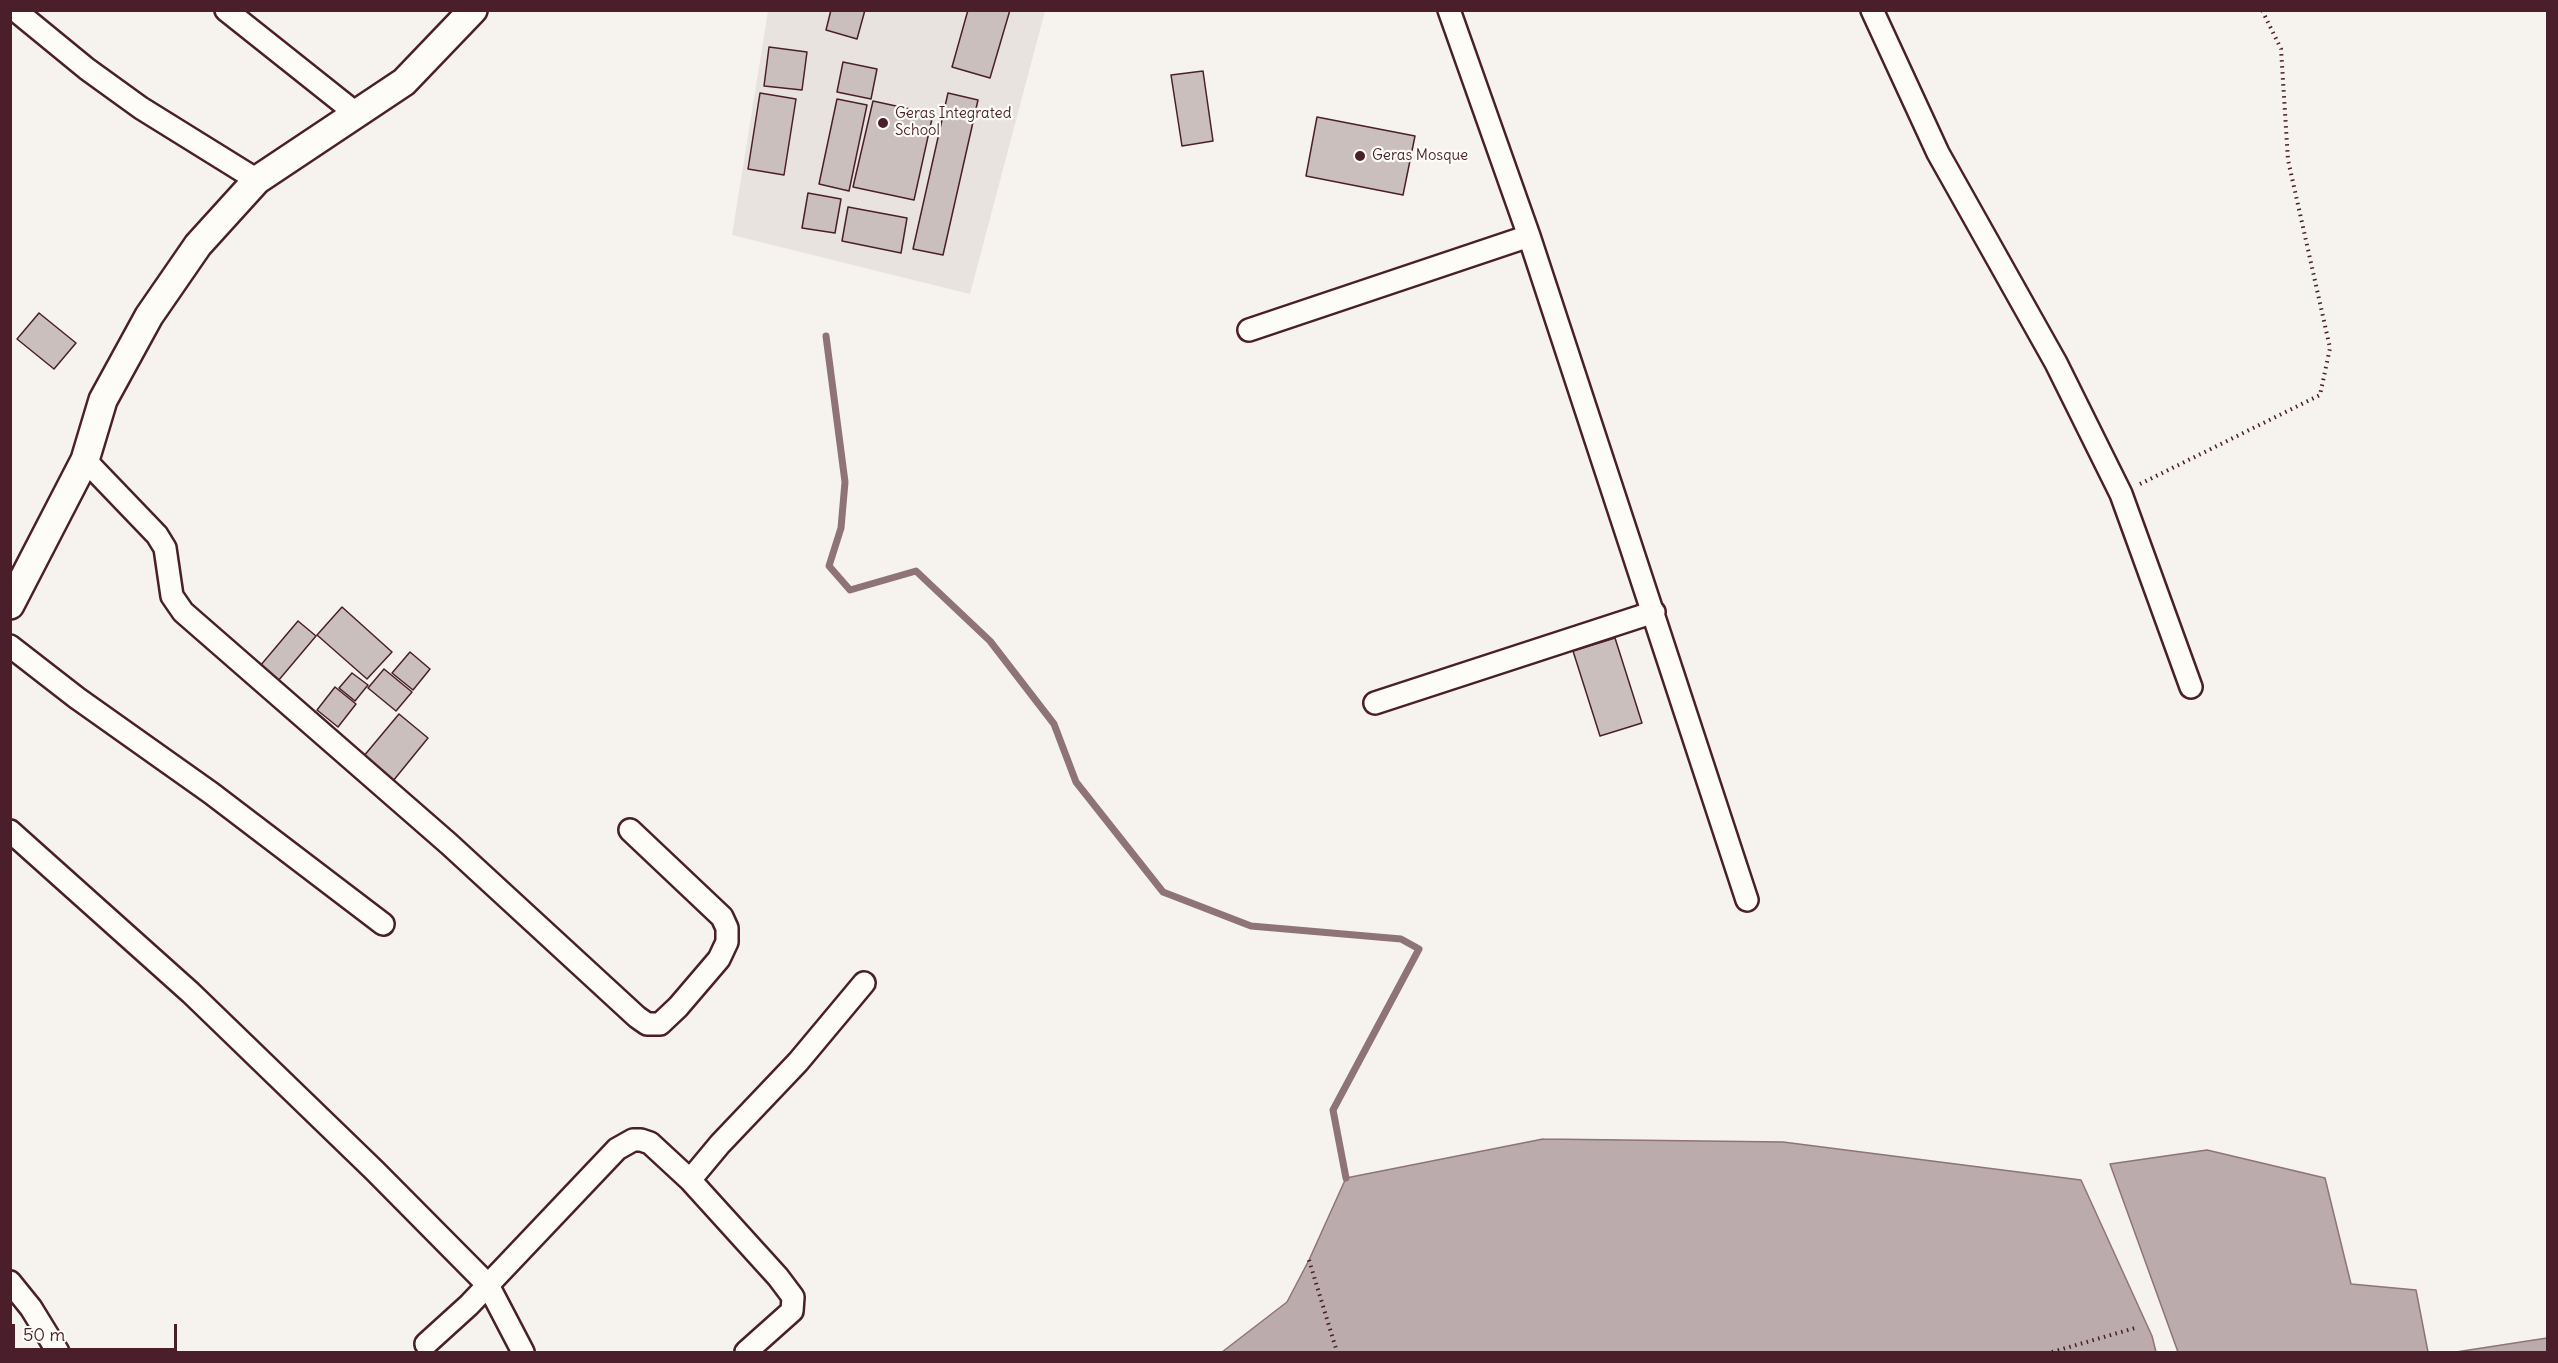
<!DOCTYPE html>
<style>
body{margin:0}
#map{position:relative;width:2558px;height:1363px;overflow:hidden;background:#f6f3ef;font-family:Delius,sans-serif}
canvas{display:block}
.frame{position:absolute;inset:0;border:12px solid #4a1f2b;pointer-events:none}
.scale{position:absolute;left:12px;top:1324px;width:165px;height:27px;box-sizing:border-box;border:3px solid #4a1f2b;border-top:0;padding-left:8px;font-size:18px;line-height:21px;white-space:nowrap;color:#4a1f2b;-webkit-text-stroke:4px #fdfcf7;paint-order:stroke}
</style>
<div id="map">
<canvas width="2558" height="1363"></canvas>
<div class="frame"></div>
<div class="scale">50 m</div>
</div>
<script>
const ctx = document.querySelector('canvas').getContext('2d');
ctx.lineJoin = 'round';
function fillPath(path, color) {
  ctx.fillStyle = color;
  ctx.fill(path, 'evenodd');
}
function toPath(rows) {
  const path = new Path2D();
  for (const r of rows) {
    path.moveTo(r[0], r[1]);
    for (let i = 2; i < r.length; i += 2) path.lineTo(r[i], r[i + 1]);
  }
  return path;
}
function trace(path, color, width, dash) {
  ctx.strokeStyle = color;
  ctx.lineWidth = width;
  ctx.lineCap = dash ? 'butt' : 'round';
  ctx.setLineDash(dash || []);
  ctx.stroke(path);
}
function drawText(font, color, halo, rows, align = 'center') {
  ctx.font = font + ' Delius,sans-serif';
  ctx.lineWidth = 4.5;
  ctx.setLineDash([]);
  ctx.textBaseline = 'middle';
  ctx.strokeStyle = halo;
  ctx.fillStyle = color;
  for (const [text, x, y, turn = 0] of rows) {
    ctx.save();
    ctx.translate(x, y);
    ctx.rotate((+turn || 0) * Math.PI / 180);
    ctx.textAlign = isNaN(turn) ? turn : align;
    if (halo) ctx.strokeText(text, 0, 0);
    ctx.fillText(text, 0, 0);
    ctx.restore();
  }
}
const built = toPath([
 [768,11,1045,11,970,294,732,235]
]);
const water = toPath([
 [1543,1139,1783,1142,2081,1180,2152,1336,2156,1352,1222,1352,1287,1302,1309,1260,1346,1178,1543,1139],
 [2207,1150,2325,1178,2351,1284,2416,1290,2428,1352,2178,1352,2110,1164,2207,1150],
 [2547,1338,2547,1352,2456,1352,2547,1338]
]);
const stream = toPath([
 [826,336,845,482,841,528,829,566,850,590,916,571,990,641,1054,724,1076,782,1163,892,1251,926,1401,939,1419,949,1333,1110,1346,1178]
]);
const building = toPath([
 [831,10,865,10,857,39,826,30,831,10],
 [968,10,1010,10,990,78,952,67,968,10],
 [769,47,807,52,802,90,764,86,769,47],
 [843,62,877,69,871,99,837,92,843,62],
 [1203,71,1213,141,1182,146,1171,75,1203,71],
 [760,93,796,99,784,175,748,169,760,93],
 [948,93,978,100,943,255,913,249,948,93],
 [837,99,867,105,849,191,819,184,837,99],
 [873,101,933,114,914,200,853,187,873,101],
 [1317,117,1415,136,1403,195,1306,176,1317,117],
 [808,193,841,199,835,233,802,228,808,193],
 [848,207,907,218,901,253,842,241,848,207],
 [39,313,76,343,54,369,17,339,39,313],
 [342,607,392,652,367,679,317,635,342,607],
 [298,621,316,636,278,681,260,666,298,621],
 [1615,638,1642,723,1600,736,1573,651,1615,638],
 [410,652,430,669,413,690,392,673,410,652],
 [384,669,412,692,396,711,368,688,384,669],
 [352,673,368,685,355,701,339,688,352,673],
 [335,687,356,704,338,727,317,710,335,687],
 [399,714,428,738,393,781,363,757,399,714]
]);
const path = toPath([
 [2140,484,2320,395,2330,348,2288,160,2281,49,2262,10],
 [1309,1260,1337,1352],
 [2052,1352,2135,1328]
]);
const minor = toPath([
 [15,10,87,69,141,108,257,180],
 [226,10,358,115],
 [1449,10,1529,236,1747,900],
 [1872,10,1938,153,2056,363,2121,494,2191,687],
 [1249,330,1529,236],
 [85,460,157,535,165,548,172,596,183,612,449,844,637,1017,647,1024,660,1024,678,1007,719,959,727,942,727,928,722,917,630,830],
 [10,646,77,698,211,793,383,924],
 [1375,703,1654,612],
 [10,831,191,993,375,1171,488,1285,523,1352],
 [690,1180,720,1144,798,1062,864,983],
 [10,1282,31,1308,58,1352],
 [426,1344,469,1305,617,1149,633,1140,641,1140,650,1143,690,1180,778,1277,793,1297,792,1311,746,1352]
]);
const tertiary = toPath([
 [10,605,85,460,103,400,149,316,198,245,257,180,404,82,473,10]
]);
const markers = [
 [883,123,6,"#4a1f2b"],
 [1360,156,6,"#4a1f2b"]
];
const poiNames = [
 ["Geras Integrated",895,114],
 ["School",895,131],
 ["Geras Mosque",1372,156]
];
fillPath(built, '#e9e3e0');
fillPath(water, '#bbabac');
trace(water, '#8e7378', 1.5);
trace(stream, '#8e7378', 7);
fillPath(building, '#cbbfbe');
trace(building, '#4a1f2b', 1.5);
trace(minor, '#4a1f2b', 26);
trace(tertiary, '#4a1f2b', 32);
trace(path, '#4a1f2b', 4, [1.5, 4.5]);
trace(minor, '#fdfcf7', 21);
trace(tertiary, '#fdfcf7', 27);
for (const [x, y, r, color] of markers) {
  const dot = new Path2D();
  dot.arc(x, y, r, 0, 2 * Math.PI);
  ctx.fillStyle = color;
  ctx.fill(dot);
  trace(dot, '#fdfcf7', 2);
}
drawText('15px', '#4a1f2b', '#fdfcf7', poiNames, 'left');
</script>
